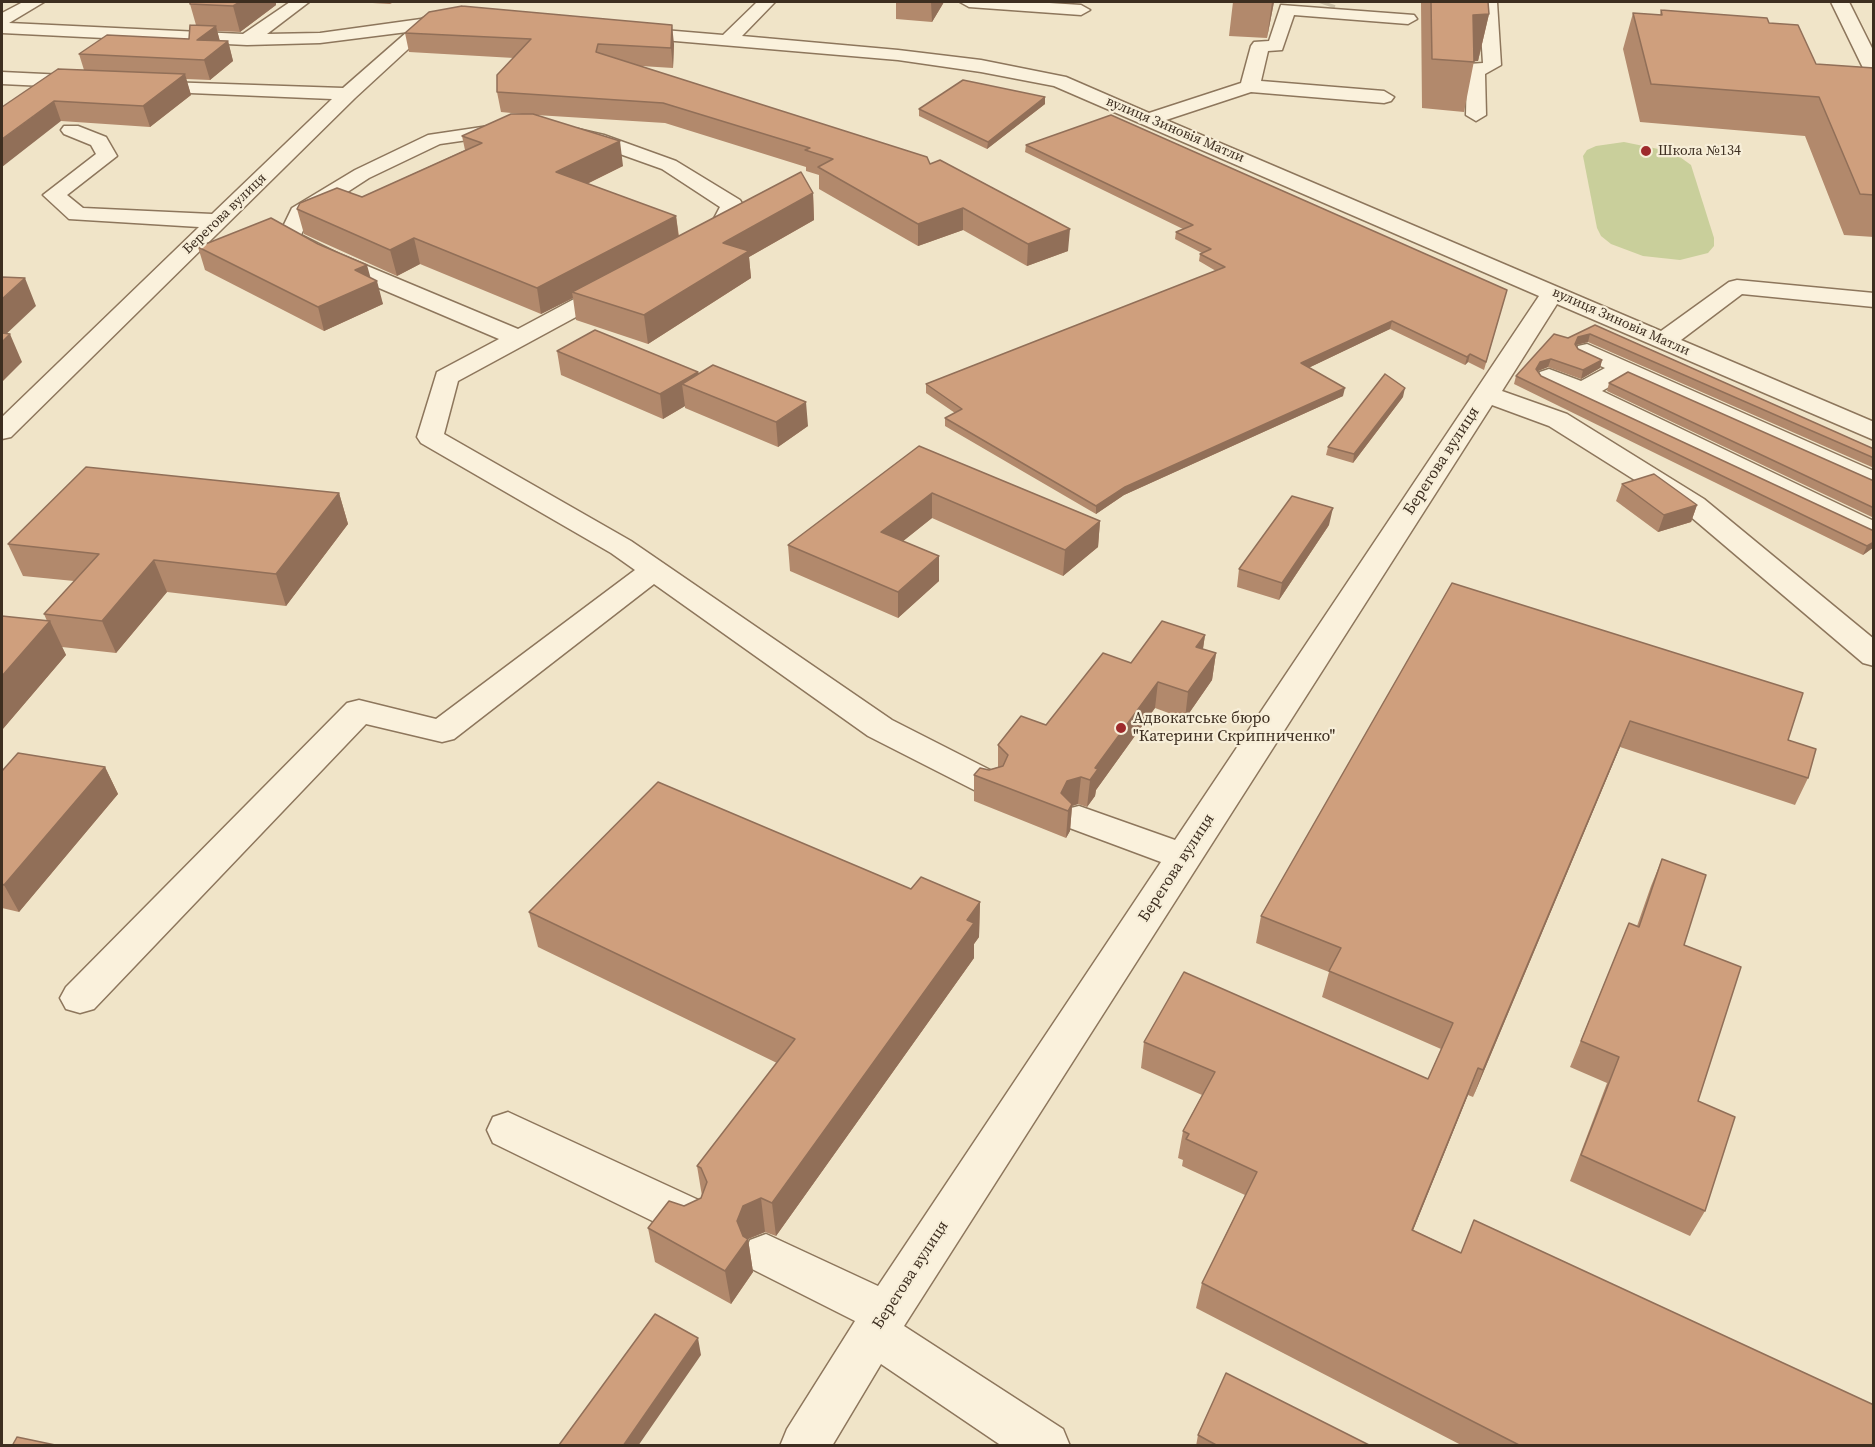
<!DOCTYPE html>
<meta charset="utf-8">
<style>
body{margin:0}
#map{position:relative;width:1875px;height:1447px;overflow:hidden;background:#f0e4c8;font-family:"Source Serif 4",serif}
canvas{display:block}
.frame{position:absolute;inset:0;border:3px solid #3d2e20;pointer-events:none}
</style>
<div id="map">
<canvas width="1875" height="1447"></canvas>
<div class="frame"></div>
</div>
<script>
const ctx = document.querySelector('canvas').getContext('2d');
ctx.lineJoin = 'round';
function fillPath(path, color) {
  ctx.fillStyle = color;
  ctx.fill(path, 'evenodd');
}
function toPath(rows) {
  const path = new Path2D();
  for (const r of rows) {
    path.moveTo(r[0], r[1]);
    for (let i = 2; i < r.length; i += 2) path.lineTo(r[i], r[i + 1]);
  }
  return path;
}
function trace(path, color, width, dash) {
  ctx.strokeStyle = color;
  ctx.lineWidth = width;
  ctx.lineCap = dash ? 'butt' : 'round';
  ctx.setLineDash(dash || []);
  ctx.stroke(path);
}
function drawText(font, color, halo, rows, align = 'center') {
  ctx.font = font + ' "Source Serif 4",serif';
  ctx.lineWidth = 4.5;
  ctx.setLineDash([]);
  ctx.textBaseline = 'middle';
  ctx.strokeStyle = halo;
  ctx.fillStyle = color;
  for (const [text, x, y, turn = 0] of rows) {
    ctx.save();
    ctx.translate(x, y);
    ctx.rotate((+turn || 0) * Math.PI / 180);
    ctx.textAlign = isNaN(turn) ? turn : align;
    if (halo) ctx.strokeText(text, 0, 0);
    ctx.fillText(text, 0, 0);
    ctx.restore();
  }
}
const green = toPath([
 [1624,142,1673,152,1691,165,1714,238,1714,246,1708,253,1680,260,1643,256,1611,244,1601,236,1597,228,1583,156,1587,150,1596,146]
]);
const minorTunnel = toPath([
 [1325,5,1326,2]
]);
const minor = toPath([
 [23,2,44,2,9,23,243,34,290,2,309,2,267,34,320,33,421,19,431,14,438,17,460,14,469,19,460,24,431,28,355,98,11,437,2,439,2,417,199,227,69,219,43,195,96,154,91,145,64,134,61,130,64,126,78,126,106,137,117,156,67,195,83,208,212,214,332,99,143,91,136,89,134,85,136,81,343,88,407,32,320,43,247,45,2,33,2,13,23,2],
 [757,2,775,2,742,36,898,50,981,60,1066,77,1149,113,1241,83,1251,46,1254,42,1269,41,1281,5,1414,15,1417,19,1408,24,1294,15,1282,50,1268,51,1261,81,1384,91,1394,97,1391,101,1384,103,1251,92,1166,120,1661,331,1729,282,1737,280,1874,293,1874,307,1742,294,1681,340,1874,422,1874,440,1557,304,1502,391,1567,414,1704,499,1874,639,1874,666,1863,663,1684,511,1549,426,1492,405,904,1326,1063,1429,1070,1446,1002,1446,881,1364,832,1446,780,1446,787,1429,855,1321,750,1268,744,1254,750,1240,766,1234,878,1286,1161,862,1067,827,1061,818,1067,809,1079,806,1175,840,1539,296,1054,86,981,72,898,60,628,37,619,32,628,27,723,35,757,2],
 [960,2,1034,2,1081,5,1090,10,1081,15,969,7,960,2],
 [1479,2,1497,2,1501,65,1485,74,1486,115,1476,121,1466,115,1467,68,1469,64,1483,63,1479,2],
 [1831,2,1849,2,1874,52,1874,77,1865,72,1831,2],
 [2,72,86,76,95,82,86,88,2,84,2,72],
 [509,123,516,125,519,129,516,133,440,144,369,178,309,217,301,235,341,255,518,329,606,282,622,282,626,287,622,292,458,381,444,434,631,541,892,720,1000,775,1005,783,1000,791,988,795,976,791,868,736,654,584,454,739,442,742,366,724,94,1009,80,1013,66,1009,60,998,66,987,347,703,359,700,436,719,635,570,611,553,421,443,417,437,437,372,499,339,325,265,281,242,278,237,292,208,355,170,428,135,509,123],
 [578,129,604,135,676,161,740,200,743,205,726,237,710,245,694,245,691,240,694,235,709,228,720,207,662,169,592,144,571,139,568,135,571,131,578,129],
 [1587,344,1874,471,1874,490,1625,378,1602,391,1874,521,1874,541,1540,382,1536,377,1540,372,1549,369,1581,381,1605,368,1578,356,1575,351,1578,346,1587,344],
 [508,1112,705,1203,711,1217,705,1231,689,1237,673,1231,493,1143,487,1130,493,1117,508,1112]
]);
const wall = toPath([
 [190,2,276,2,276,5,240,32,217,31,220,41,228,41,233,61,210,80,186,79,191,95,150,127,61,121,2,107,84,70,79,54,189,39,196,25,190,4],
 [355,2,394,2,390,4],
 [896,2,944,2,932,22,896,19],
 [1233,2,1274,2,1267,38,1229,36],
 [1421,2,1488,2,1489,14,1478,61,1474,61,1464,112,1422,108],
 [1661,10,1769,23,1816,64,1874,68,1874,237,1844,235,1805,136,1640,122,1623,49,1633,13,1660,15],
 [405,33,674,44,673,68,641,66,930,164,1068,251,1027,266,963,230,918,246,819,189,819,175,806,171,806,167,665,123,536,115,623,166,587,184,676,216,679,236,813,193,814,220,749,257,751,278,648,344,576,320,573,298,541,314,420,264,397,276,304,234,297,209,362,197,465,150,462,136,522,114,501,112,497,92,514,58,409,52],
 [1045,104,987,149,919,116,919,109],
 [1026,145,1507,290,1484,370,1468,362,1465,365,1390,329,1308,368,1343,396,1124,495,1096,514,945,426,945,418,955,413,926,393,926,384,1216,271,1199,261,1200,254,1202,253,1175,239,1176,232,1183,229,1025,152],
 [198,247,370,278,383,304,324,331,205,270],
 [1595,325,1874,449,1874,468,1588,342,1576,345,1578,349,1602,360,1600,368,1581,379,1548,367,1538,371,1541,376,1874,547,1863,555,1514,384,1516,376,1568,338],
 [557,351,698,374,808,426,778,447,685,408,685,406,663,419,561,375],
 [1609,383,1874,481,1874,518,1607,391],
 [1403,397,1353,463,1326,455,1328,447],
 [919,446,1100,521,1098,547,1063,576,932,518,903,541,939,581,898,618,790,571,788,545],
 [1622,484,1697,505,1691,522,1658,532,1616,501],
 [339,493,348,524,286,606,167,592,116,653,62,647,66,655,2,730,2,616,47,621,44,614,74,581,23,576,8,544],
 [1329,525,1279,600,1237,587,1239,569],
 [1452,583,1788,740,1808,778,1795,805,1620,747,1473,1097,1468,1095,1413,1230,1874,1446,1463,1446,1196,1308,1202,1283,1245,1195,1182,1166,1183,1160,1178,1158,1183,1131,1202,1095,1141,1068,1144,1042,1428,1079,1441,1049,1322,997,1329,972,1256,943,1261,916],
 [1205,635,1203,649,1216,653,1212,680,1185,719,1155,708,1096,790,1095,796,1087,807,1078,804,1072,806,1070,831,1066,838,974,801,974,775,998,767,998,745,1046,725,1131,663],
 [105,767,118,794,19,912,2,908,2,771],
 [1662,859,1684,945,1698,1101,1705,1211,1690,1236,1570,1181,1607,1083,1570,1067,1629,923,1637,926,1651,886],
 [911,889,980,902,979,937,974,944,974,958,776,1236,765,1232,748,1239,753,1272,731,1304,655,1262,648,1228,701,1198,702,1196,697,1166,777,1063,538,947,529,912],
 [1198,1435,1371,1446,1196,1446]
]);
const shadedWall = toPath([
 [240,2,276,2,276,5,240,32,233,6],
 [931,2,944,2,932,22],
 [1272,2,1274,2,1267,38],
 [1489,14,1478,61,1469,62,1473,15],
 [672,25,674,44,673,68,671,48],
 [216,26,221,46,197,40],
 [228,41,233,61,210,80,204,60],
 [185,74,191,95,150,127,143,106],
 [1045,97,1045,104,987,149,988,142],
 [54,101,61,121,2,167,2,139],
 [620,141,623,166,560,197,556,172],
 [813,193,814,220,749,257,751,278,648,344,644,315,723,243],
 [963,208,963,230,918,246,918,224],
 [676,216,679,241,572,292,573,298,541,314,537,288],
 [1070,229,1068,251,1027,266,1028,244],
 [414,238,420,264,397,276,390,250],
 [367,265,372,283,377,281,383,304,324,331,318,307,355,270],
 [25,278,36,306,2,338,2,299],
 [1392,321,1390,329,1300,372,1301,363],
 [10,334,22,362,2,382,2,342],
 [1590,334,1588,342,1576,345,1573,352,1578,337],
 [1470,354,1468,362,1465,365,1467,357],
 [1551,359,1548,367,1538,371,1534,377,1536,369,1540,362],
 [1602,360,1600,368,1581,379,1583,370],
 [698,372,700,391,682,384,685,406,663,419,660,394],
 [1345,388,1343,396,1124,495,1096,514,1096,506,1125,487],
 [1405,388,1403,397,1353,463,1354,454],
 [806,402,808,426,778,447,776,422],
 [339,493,348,524,286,606,276,574],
 [932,493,932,518,882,558,881,532],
 [1697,505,1691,522,1658,532,1664,515],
 [1333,508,1329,525,1279,600,1282,583],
 [1100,521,1098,547,1063,576,1065,550],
 [1874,542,1874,547,1863,555,1867,546],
 [939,556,939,581,898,618,898,592],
 [154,560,167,592,116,653,102,621],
 [50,621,66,655,2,730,2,676],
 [1205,635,1201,661,1196,647],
 [1216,653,1212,680,1185,719,1188,692],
 [1158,682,1155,708,1096,790,1095,796,1087,807,1090,780,1095,768],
 [1630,721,1620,747,1473,1097,1483,1070],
 [105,767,118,794,19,912,4,885],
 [1081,777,1078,804,1072,806,1070,831,1066,838,1068,811,1061,793,1067,781],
 [980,902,979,937,974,944,974,958,776,1236,772,1203],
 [1478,1068,1468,1095,1403,1255,1412,1230],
 [761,1198,765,1232,748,1239,753,1272,731,1304,725,1271,737,1221,743,1206],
 [698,1338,701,1355,638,1446,623,1446]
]);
const building = toPath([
 [190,2,240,2,233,6,190,4,190,2],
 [1431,2,1488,2,1489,14,1473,15,1474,62,1432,59,1431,2],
 [462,6,672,25,671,48,598,44,596,52,927,157,930,164,940,160,1070,229,1028,244,963,208,918,224,818,167,833,159,805,150,810,148,663,103,497,92,497,75,531,39,405,33,429,12,462,6],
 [1661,10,1767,18,1769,23,1798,25,1816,64,1874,68,1874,195,1860,194,1819,97,1651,84,1633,13,1662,15,1661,10],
 [190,25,216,26,197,40,228,41,204,60,79,54,107,35,189,39,190,25],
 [58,69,185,74,143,106,54,101,2,139,2,107,58,69],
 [963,80,1045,97,988,142,919,109,963,80],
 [511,114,533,114,620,141,556,172,676,216,537,288,414,238,390,250,297,209,300,203,337,188,362,197,482,143,462,136,511,114],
 [1111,115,1507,290,1486,362,1470,354,1467,357,1392,321,1301,363,1345,388,1125,487,1096,506,945,418,962,409,926,384,1225,267,1200,254,1211,249,1176,232,1193,225,1026,145,1111,115],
 [801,172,813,193,723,243,749,251,644,315,572,292,801,172],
 [271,218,318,244,367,265,355,270,377,281,318,307,198,247,271,218],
 [2,277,25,278,2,299,2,277],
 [1595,325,1874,449,1874,458,1590,334,1578,337,1575,344,1578,349,1602,360,1583,370,1551,359,1540,362,1536,369,1541,376,1874,531,1874,542,1867,546,1516,376,1554,334,1568,338,1595,325],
 [595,330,698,372,660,394,557,351,595,330],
 [2,333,10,334,2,342,2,333],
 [713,365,806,402,776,422,682,384,713,365],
 [1628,372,1874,481,1874,508,1609,383,1628,372],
 [1385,374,1405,388,1354,454,1328,447,1385,374],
 [919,446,1100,521,1065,550,932,493,881,532,939,556,898,592,788,545,919,446],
 [86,467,339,493,276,574,154,560,102,621,44,614,99,554,8,544,86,467],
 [1654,474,1697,505,1664,515,1622,484,1654,474],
 [1292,496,1333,508,1282,583,1239,569,1292,496],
 [1452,583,1803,693,1788,740,1816,749,1808,778,1630,721,1483,1070,1478,1068,1412,1230,1461,1253,1474,1220,1874,1405,1874,1446,1521,1446,1202,1283,1257,1172,1186,1139,1189,1134,1183,1131,1215,1072,1144,1042,1184,972,1428,1079,1453,1023,1329,971,1341,948,1261,916,1452,583],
 [2,616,50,621,2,676,2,616],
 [1162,621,1205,635,1196,647,1216,653,1188,692,1158,682,1095,768,1098,769,1090,780,1081,777,1067,781,1061,793,1072,804,1068,811,974,775,980,768,989,770,1003,766,1008,755,998,745,1021,716,1046,725,1103,653,1131,663,1162,621],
 [18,753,105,767,4,885,2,884,2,771,18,753],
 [658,782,911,889,921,877,980,902,967,920,974,923,772,1203,761,1198,743,1206,737,1221,743,1236,748,1239,725,1271,648,1228,669,1201,684,1206,701,1198,707,1182,701,1168,697,1166,795,1039,529,912,658,782],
 [1662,859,1706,875,1684,945,1741,967,1698,1101,1735,1117,1705,1211,1581,1155,1619,1057,1581,1041,1629,923,1639,927,1662,859],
 [655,1314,698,1338,623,1446,560,1446,559,1445,655,1314],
 [1226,1373,1371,1446,1218,1446,1198,1435,1226,1373],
 [17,1437,60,1446,12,1446,17,1437]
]);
const markers = [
 [1646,151,6,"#9e2a2b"],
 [1121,728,6,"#9e2a2b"]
];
const farStreetnames = [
 ["вулиця Зиновія Матли",1175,130,23],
 ["Берегова вулиця",225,214,-44],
 ["вулиця Зиновія Матли",1621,322,24]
];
const farPoinames = [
 ["Школа №134",1658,151]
];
const streetNames = [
 ["Берегова вулиця",1442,461,-57],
 ["Берегова вулиця",1177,868,-57],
 ["Берегова вулиця",911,1275,-57]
];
const poiNames = [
 ["Адвокатське бюро",1133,719],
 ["\"Катерини Скрипниченко\"",1133,737]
];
fillPath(green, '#c9cf9b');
trace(minorTunnel, '#ccc0a6', 20, [20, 10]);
trace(minor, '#8d765c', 3);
fillPath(minor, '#faf1dc');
fillPath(wall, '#b2896c');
fillPath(shadedWall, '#916f58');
fillPath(building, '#cf9f7d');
trace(building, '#916f58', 1.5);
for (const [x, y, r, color] of markers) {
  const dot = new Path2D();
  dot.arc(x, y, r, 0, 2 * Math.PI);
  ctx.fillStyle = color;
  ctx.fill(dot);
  trace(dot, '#f7eed8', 2);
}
drawText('14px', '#3d2e20', '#f7eed8', farStreetnames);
drawText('14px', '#3d2e20', '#f7eed8', farPoinames, 'left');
drawText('16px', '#3d2e20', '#f7eed8', streetNames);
drawText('16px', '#3d2e20', '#f7eed8', poiNames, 'left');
</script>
